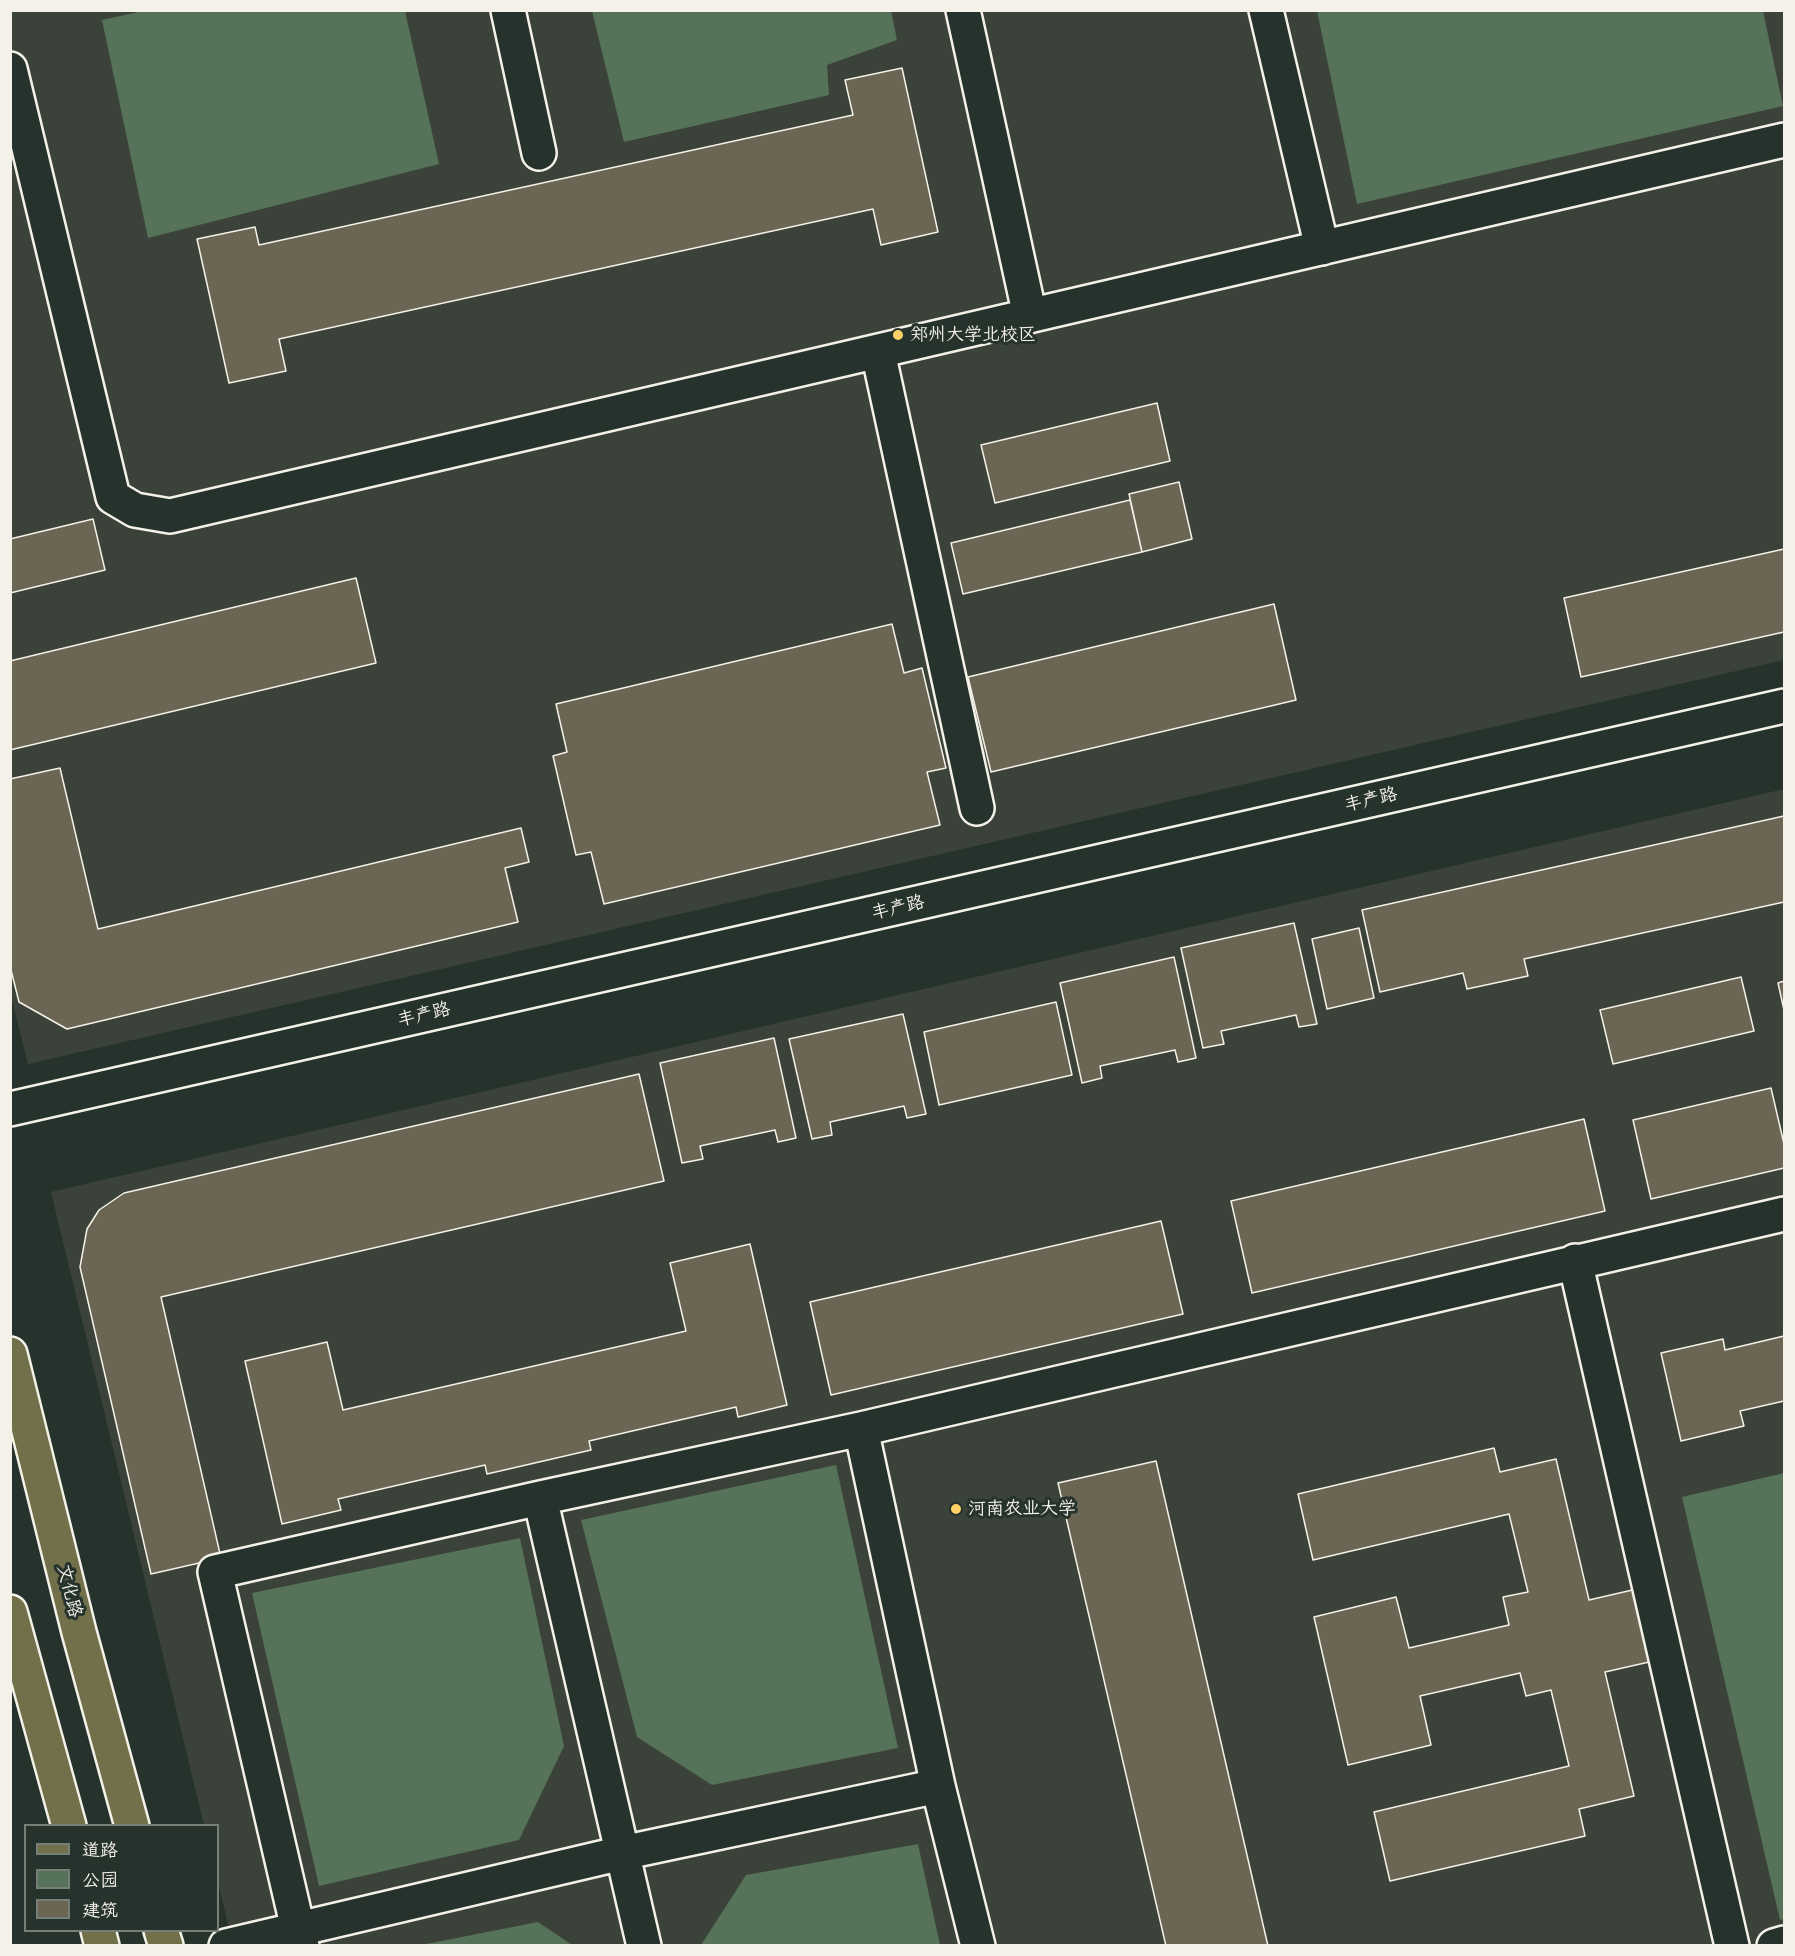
<!DOCTYPE html>
<meta charset="utf-8">
<style>
body{margin:0}
#map{position:relative;width:1795px;height:1956px;overflow:hidden;background:#26332d;font-family:"Patrick Hand","LXGW WenKai TC",sans-serif}
canvas{display:block}
.frame{position:absolute;inset:0;border:12px solid #f4f1e8;pointer-events:none}
.legend{position:absolute;left:24px;top:1824px;width:195px;height:108px;box-sizing:border-box;background:#26332d;border:2px solid #787f78;margin:0;padding:8px 10px;list-style:none;font-size:18px;color:#f4f1e8}
.legend li{display:flex;align-items:center;gap:12px;height:30px}
.legend b{width:30px;border:2px solid #787f78}
</style>
<div id="map">
<canvas width="1795" height="1956"></canvas>
<div class="frame"></div>
<ul class="legend">
<li><b style="height:8px;background:#71704a"></b>道路</li>
<li><b style="height:16px;background:#567258"></b>公园</li>
<li><b style="height:16px;background:#6b6654"></b>建筑</li>
</ul>
</div>
<script>
const ctx = document.querySelector('canvas').getContext('2d');
ctx.lineJoin = 'round';
function fillPath(path, color) {
  ctx.fillStyle = color;
  ctx.fill(path, 'evenodd');
}
function toPath(rows) {
  const path = new Path2D();
  for (const r of rows) {
    path.moveTo(r[0], r[1]);
    for (let i = 2; i < r.length; i += 2) path.lineTo(r[i], r[i + 1]);
  }
  return path;
}
function trace(path, color, width, dash) {
  ctx.strokeStyle = color;
  ctx.lineWidth = width;
  ctx.lineCap = dash ? 'butt' : 'round';
  ctx.setLineDash(dash || []);
  ctx.stroke(path);
}
function drawText(font, color, halo, rows, align = 'center') {
  ctx.font = font + ' "Patrick Hand","LXGW WenKai TC",sans-serif';
  ctx.lineWidth = 6;
  ctx.setLineDash([]);
  ctx.textBaseline = 'middle';
  ctx.strokeStyle = halo;
  ctx.fillStyle = color;
  for (const [text, x, y, turn = 0] of rows) {
    ctx.save();
    ctx.translate(x, y);
    ctx.rotate((+turn || 0) * Math.PI / 180);
    ctx.textAlign = isNaN(turn) ? turn : align;
    if (halo) ctx.strokeText(text, 0, 0);
    ctx.fillText(text, 0, 0);
    ctx.restore();
  }
}
const built = toPath([
 [10,11,1784,11,1784,660,28,1064,10,992],
 [1784,789,1784,1945,233,1945,218,1882,218,1826,204,1825,51,1192]
]);
const green = toPath([
 [143,11,405,11,439,164,148,238,102,20],
 [592,11,891,11,897,40,827,65,829,95,624,142],
 [1317,11,1763,11,1783,106,1357,204],
 [836,1465,898,1748,712,1785,637,1737,581,1520],
 [1784,1473,1784,1919,1780,1920,1682,1497],
 [520,1538,564,1746,519,1840,319,1886,252,1593],
 [918,1844,940,1945,701,1945,746,1875],
 [538,1922,572,1945,421,1945]
]);
const building = toPath([
 [902,68,938,232,881,245,873,209,279,339,286,371,229,383,197,239,255,227,259,245,853,115,845,80,902,68],
 [1157,403,1170,461,995,503,981,445,1157,403],
 [1179,482,1192,539,1142,552,1129,494,1179,482],
 [1130,500,1142,552,963,594,951,543,1130,500],
 [93,519,105,570,10,593,10,539,93,519],
 [1784,549,1784,632,1581,677,1564,598,1784,549],
 [356,578,376,663,10,750,10,661,356,578],
 [1274,604,1296,700,991,772,968,677,1274,604],
 [892,624,904,673,922,668,946,768,927,772,940,825,604,904,591,852,576,855,553,756,567,752,556,704,892,624],
 [60,768,98,929,521,828,529,862,505,868,518,922,67,1029,19,1002,10,966,10,779,60,768],
 [1784,816,1784,902,1524,959,1528,976,1467,989,1463,973,1380,992,1362,910,1784,816],
 [1294,923,1317,1024,1299,1027,1296,1015,1221,1031,1224,1044,1203,1048,1181,948,1294,923],
 [1359,928,1374,998,1327,1009,1312,939,1359,928],
 [1174,957,1196,1058,1178,1062,1175,1050,1100,1066,1102,1078,1082,1083,1060,983,1174,957],
 [1741,977,1754,1031,1613,1064,1600,1010,1741,977],
 [1784,981,1784,1010,1778,983,1784,981],
 [1056,1002,1072,1075,939,1105,924,1032,1056,1002],
 [903,1014,926,1114,907,1118,904,1106,830,1122,832,1135,812,1139,789,1039,903,1014],
 [774,1038,796,1138,778,1142,775,1130,700,1146,703,1159,682,1163,660,1063,774,1038],
 [639,1074,664,1181,161,1297,221,1558,151,1574,80,1267,87,1229,99,1210,124,1193,639,1074],
 [1771,1088,1784,1144,1784,1168,1651,1199,1633,1120,1771,1088],
 [1584,1119,1605,1211,1252,1293,1231,1201,1584,1119],
 [1161,1221,1183,1314,831,1395,810,1302,1161,1221],
 [750,1244,787,1405,738,1417,736,1407,589,1441,591,1450,487,1474,485,1465,338,1499,341,1510,282,1524,245,1361,327,1342,343,1410,686,1331,670,1263,750,1244],
 [1784,1336,1784,1401,1740,1411,1744,1426,1681,1441,1661,1353,1723,1339,1725,1350,1784,1336],
 [1494,1448,1500,1472,1556,1459,1589,1600,1641,1588,1658,1660,1605,1672,1634,1796,1579,1809,1585,1836,1390,1881,1374,1812,1569,1766,1551,1690,1526,1696,1520,1673,1420,1696,1431,1745,1348,1765,1314,1617,1396,1597,1409,1648,1509,1625,1503,1597,1528,1592,1509,1514,1313,1560,1298,1494,1494,1448],
 [1156,1461,1268,1946,1166,1946,1058,1483,1156,1461]
]);
const minor = toPath([
 [508,10,539,153],
 [963,10,1030,316],
 [1266,10,1322,248],
 [10,69,113,497,135,510,170,516,1784,140],
 [878,352,977,808],
 [10,1109,1784,706],
 [1575,1261,1732,1946],
 [861,1429,938,1786,978,1946],
 [540,1498,644,1946],
 [226,1946,622,1853,938,1786],
 [302,1946,215,1572,540,1498,861,1429,1784,1214],
 [1774,1946,1784,1943]
]);
const major = toPath([
 [10,1354,79,1632,132,1826],
 [10,1612,69,1826],
 [98,1930,102,1946],
 [161,1930,166,1946]
]);
const markers = [
 [898,335,6,"#ffd166"],
 [956,1509,6,"#ffd166"]
];
const poiNames = [
 ["郑州大学北校区",910,335],
 ["河南农业大学",968,1509]
];
const streetNames = [
 ["丰产路",1371,800,-13],
 ["丰产路",898,908,-13],
 ["丰产路",424,1015,-13],
 ["文化路",69,1591,76]
];
fillPath(built, '#3b4239');
fillPath(green, '#567258');
fillPath(building, '#6b6654');
trace(building, '#f4f1e8', 1.5);
trace(minor, '#f4f1e8', 38);
trace(major, '#f4f1e8', 38);
trace(minor, '#26332d', 33);
trace(major, '#71704a', 33);
for (const [x, y, r, color] of markers) {
  const dot = new Path2D();
  dot.arc(x, y, r, 0, 2 * Math.PI);
  ctx.fillStyle = color;
  ctx.fill(dot);
  trace(dot, '#26332d', 2);
}
drawText('18px', '#f4f1e8', '#26332d', poiNames, 'left');
drawText('18px', '#f4f1e8', '#26332d', streetNames);
</script>
